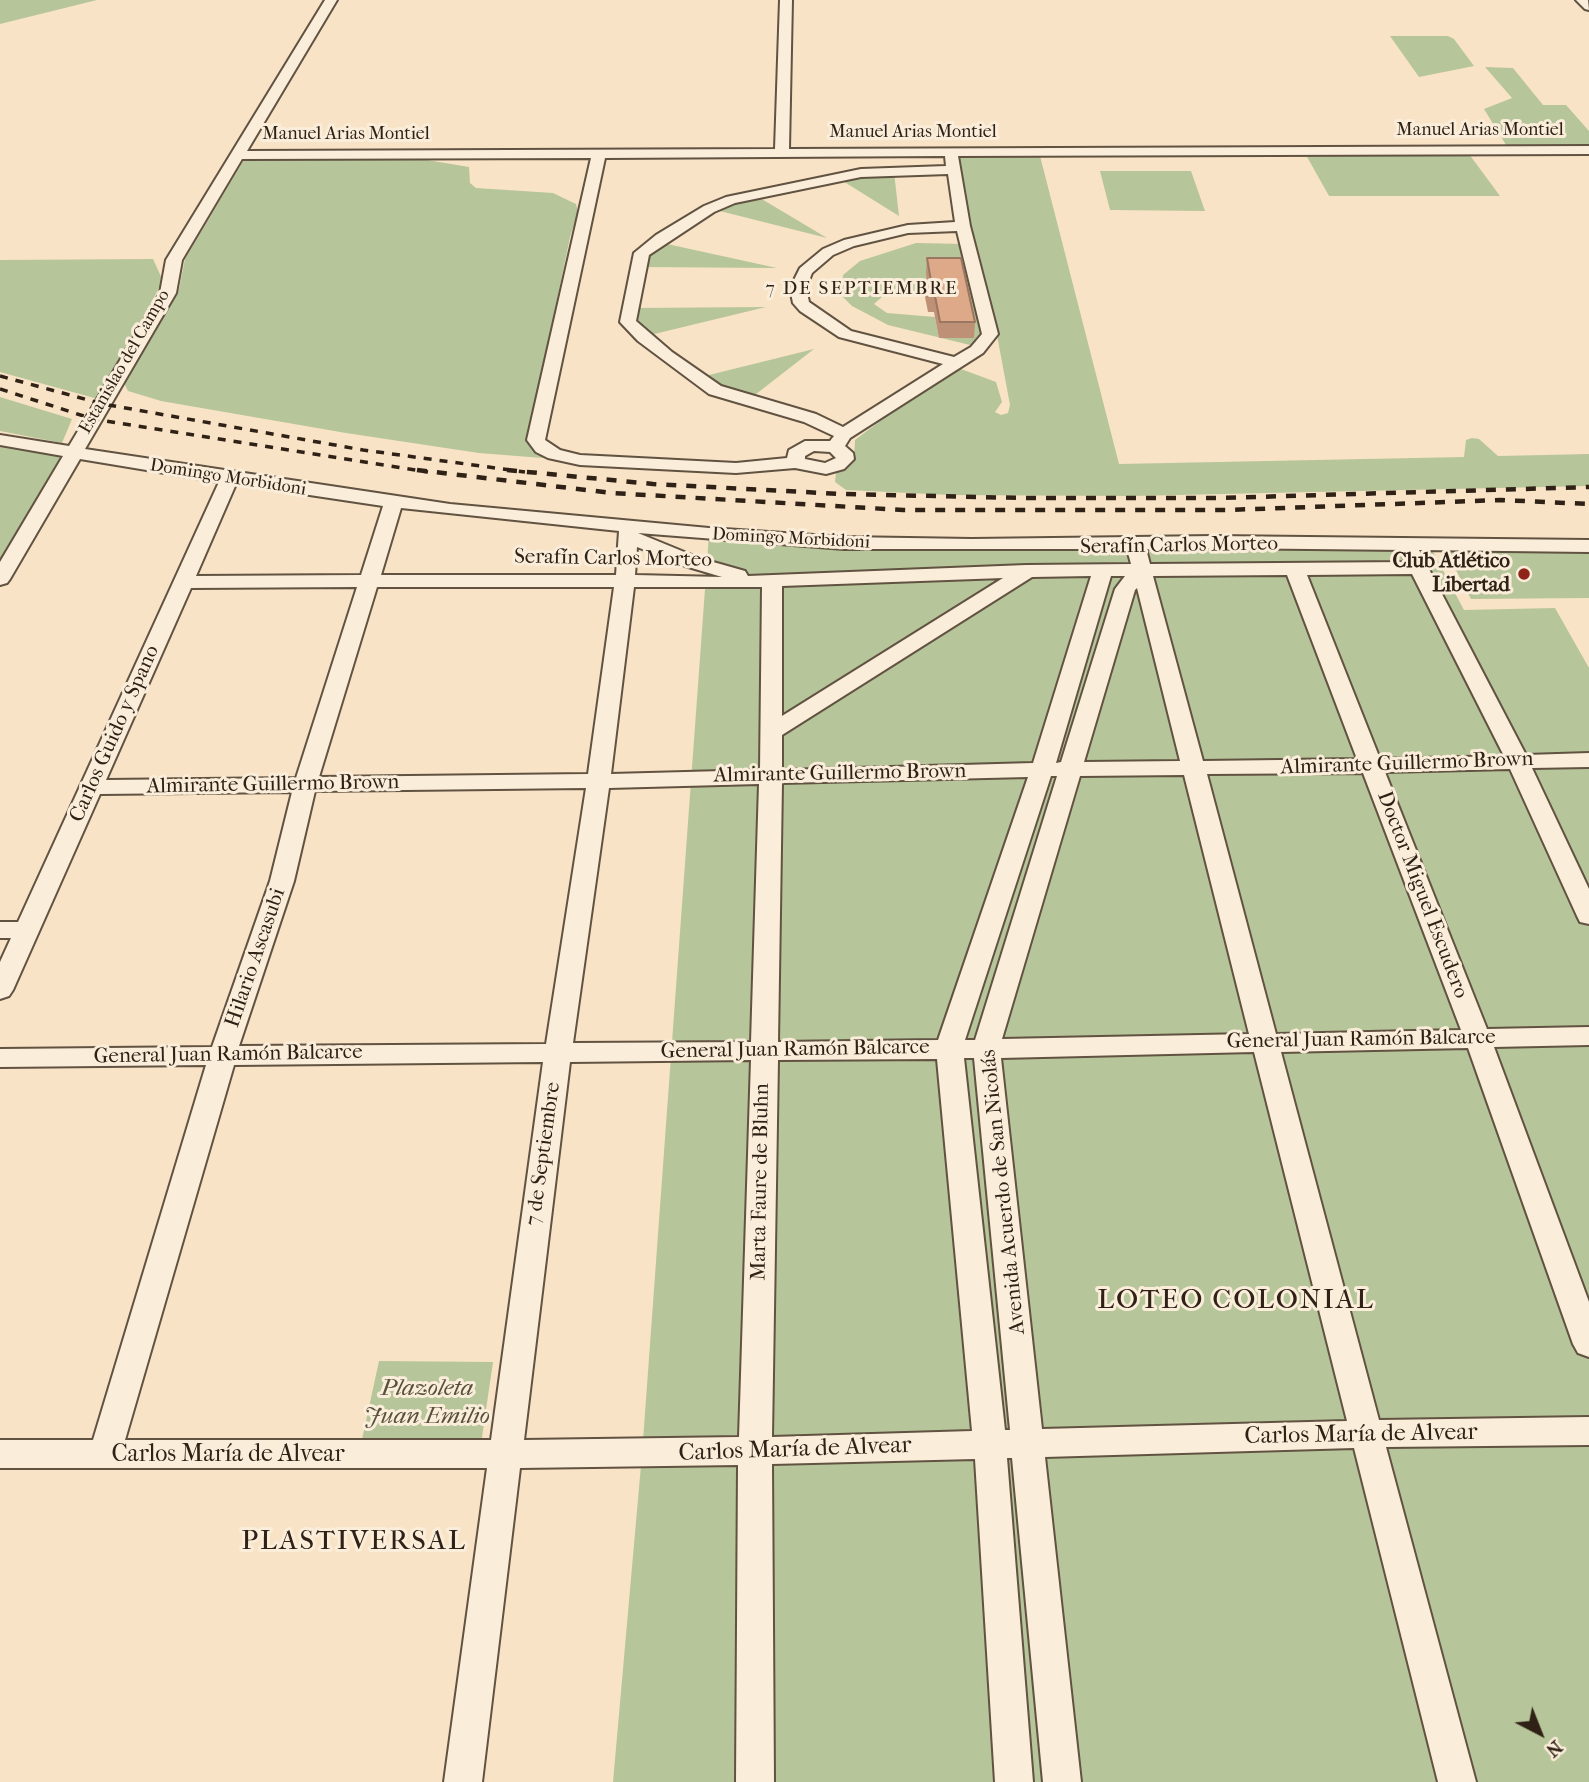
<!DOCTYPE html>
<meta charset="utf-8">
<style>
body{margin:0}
#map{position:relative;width:1589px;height:1782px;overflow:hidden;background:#f8e3c6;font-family:"IM FELL French Canon",serif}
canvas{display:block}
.north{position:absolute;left:1505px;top:1698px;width:70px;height:70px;-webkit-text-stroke:5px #faedda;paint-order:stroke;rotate:138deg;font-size:19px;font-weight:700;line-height:28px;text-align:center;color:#2f2115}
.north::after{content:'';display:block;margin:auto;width:24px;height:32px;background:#2f2115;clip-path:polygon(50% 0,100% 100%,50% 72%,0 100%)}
</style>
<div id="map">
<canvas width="1589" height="1782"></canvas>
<div class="north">N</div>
</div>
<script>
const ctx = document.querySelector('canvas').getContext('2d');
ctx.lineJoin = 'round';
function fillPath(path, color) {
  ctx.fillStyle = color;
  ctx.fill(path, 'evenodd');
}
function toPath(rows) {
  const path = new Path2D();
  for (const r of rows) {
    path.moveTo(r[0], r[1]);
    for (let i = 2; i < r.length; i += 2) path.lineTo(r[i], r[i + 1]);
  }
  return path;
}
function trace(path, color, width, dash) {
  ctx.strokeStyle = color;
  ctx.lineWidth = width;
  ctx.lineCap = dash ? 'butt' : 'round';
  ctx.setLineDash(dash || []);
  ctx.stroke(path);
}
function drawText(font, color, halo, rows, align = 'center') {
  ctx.font = font + ' "IM FELL French Canon",serif';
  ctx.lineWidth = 6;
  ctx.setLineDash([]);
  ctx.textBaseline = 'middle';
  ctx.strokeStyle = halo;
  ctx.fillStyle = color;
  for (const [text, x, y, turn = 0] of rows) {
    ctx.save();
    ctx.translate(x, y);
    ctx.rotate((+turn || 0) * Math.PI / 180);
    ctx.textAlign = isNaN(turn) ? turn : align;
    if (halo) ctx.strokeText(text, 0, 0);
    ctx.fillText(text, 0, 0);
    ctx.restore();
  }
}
const green = toPath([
 [0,0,97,0,0,24],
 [1390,36,1448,36,1454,39,1474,66,1419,77],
 [1485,67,1513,68,1543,105,1566,105,1589,131,1589,146,1506,145,1484,109,1512,98],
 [1469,154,1500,196,1329,196,1306,155],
 [953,156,1040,156,1119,464,1464,457,1466,440,1472,438,1479,439,1498,456,1589,454,1589,486,1131,496,951,495,846,490,835,482,836,473,854,460,855,440,901,405,961,369,996,382,1002,402,995,412,1001,415,1008,413,1010,405,997,335],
 [409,157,469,167,470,183,476,188,553,193,576,204,578,212,570,237,528,441,555,459,479,453,346,433,161,401,128,391,124,383,179,289,185,259,245,158],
 [1100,171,1191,171,1205,211,1110,210],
 [894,172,899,216,838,178],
 [755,195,827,238,712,209],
 [658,242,777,268,641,267,644,253],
 [916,243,964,244,984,331,982,338,974,346,888,325,852,306,842,296,843,275,860,261],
 [921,292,929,292,974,338,939,338,935,317,887,313,874,304,883,296],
 [153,259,163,281,98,399,0,372,0,260],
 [766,307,646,336,633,322,633,308],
 [814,349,751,398,717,390,701,377],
 [0,397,72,419,62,443,0,431],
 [0,444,66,457,0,576],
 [709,534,844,543,1429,544,1464,610,1555,608,1589,668,1589,1782,613,1782,642,1454],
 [1589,550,1589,598,1471,599,1446,551],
 [379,1361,493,1362,481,1444,361,1444]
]);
const minor = toPath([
 [325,0,337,0,247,151,775,149,780,0,792,0,789,149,1589,146,1589,154,958,156,970,226,998,334,983,353,850,438,845,446,853,453,854,459,844,469,826,474,795,468,736,473,580,465,548,458,536,452,527,440,591,158,242,159,182,260,176,293,85,449,450,504,709,528,844,537,972,539,1214,536,1589,540,1589,552,1419,550,1526,755,1589,753,1589,767,1532,768,1589,889,1589,924,1580,922,1577,916,1510,769,1385,772,1487,1029,1589,1027,1589,1045,1494,1047,1589,1302,1589,1357,1578,1353,1573,1344,1468,1048,1281,1052,1379,1420,1589,1417,1589,1445,1386,1447,1476,1782,1438,1782,1354,1448,1045,1457,1081,1782,1043,1782,1012,1458,1007,1458,1033,1782,995,1782,975,1459,772,1464,774,1782,736,1782,738,1465,520,1468,482,1782,444,1782,487,1468,0,1468,0,1440,93,1440,206,1065,0,1067,0,1049,212,1047,270,881,292,792,100,794,13,990,9,996,0,999,0,962,11,938,0,938,0,922,18,922,219,482,80,459,10,579,7,583,0,585,0,562,63,456,0,445,0,435,69,446,160,293,166,260,325,0],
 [945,156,946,166,861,169,726,197,704,206,656,235,634,253,620,322,638,341,709,394,804,422,834,436,830,441,805,441,789,450,787,458,736,463,580,455,560,450,545,440,605,158,945,156],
 [948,174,955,222,908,225,844,240,823,249,800,268,790,288,793,303,800,311,839,337,943,364,843,427,816,414,721,386,672,352,636,321,649,255,714,212,735,203,861,177,948,174],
 [957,231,982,334,971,347,954,357,851,331,809,302,806,288,812,273,833,255,854,246,908,233,957,231],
 [814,451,830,452,836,458,825,463,805,459,805,456,814,451],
 [236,484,383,506,361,575,196,576,236,484],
 [401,508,619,531,616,575,381,575,401,508],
 [638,533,844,549,1127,549,1131,564,1026,565,748,576,745,571,699,558,638,533],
 [637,547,685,566,722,577,635,575,637,547],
 [1214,548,1405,550,1402,554,1406,562,1150,564,1146,549,1214,548],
 [1412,574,1504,756,1380,759,1307,575,1412,574],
 [1287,575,1357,759,1203,761,1153,576,1287,575],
 [1091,576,1033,763,782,770,782,735,1032,577,1091,576],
 [1111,576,1125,576,1115,589,1061,762,1056,763,1111,576],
 [1003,578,782,716,782,586,1003,578],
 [357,587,296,778,106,780,191,588,357,587],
 [377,587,614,587,588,774,319,777,377,587],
 [634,587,762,587,760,770,611,774,634,587],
 [1137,588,1180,761,1084,762,1135,590,1137,588],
 [1363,773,1461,1030,1276,1034,1207,774,1363,773],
 [1184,775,1249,1034,1002,1039,1080,776,1184,775],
 [1051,776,1057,776,975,1040,965,1040,1051,776],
 [1028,777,938,1040,778,1042,782,783,1028,777],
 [759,784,751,1042,573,1043,609,788,759,784],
 [586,788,546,1044,239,1046,294,881,315,791,586,788],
 [1254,1052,1347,1421,1042,1429,1001,1058,1254,1052],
 [964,1058,974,1058,1010,1430,1005,1430,964,1058],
 [937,1059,972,1431,772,1437,778,1060,937,1059],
 [751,1060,739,1437,524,1440,570,1062,751,1060],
 [543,1062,491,1440,125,1440,234,1065,543,1062],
 [1576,0,1588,0,1589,10,1585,9,1576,0]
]);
const railFar1 = toPath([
 [0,376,103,404,363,450,525,472],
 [0,389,93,419,428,472]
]);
const rail = toPath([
 [417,470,612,493,903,510,1228,510,1501,500,1589,504],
 [507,470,653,484,842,494,1024,498,1221,498,1589,487]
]);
const wall = toPath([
 [927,258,975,322,974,338,939,338,934,312,928,312,925,297,926,281,927,281,926,274]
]);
const building = toPath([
 [927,258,961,258,975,322,940,322,935,296,928,296,926,281,931,281,927,258]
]);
const markers = [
 [1524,574,7,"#8f2418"]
];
const farStreetnames = [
 ["Manuel Arias Montiel",1480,131],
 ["Manuel Arias Montiel",913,133],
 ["Manuel Arias Montiel",346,135],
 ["Estanislao del Campo",125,362,-60],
 ["Domingo Morbidoni",228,478,9],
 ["Domingo Morbidoni",791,539,3]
];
const farNeighbourhoodnames = [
 ["7 DE SEPTIEMBRE",862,289]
];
const streetNames = [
 ["Serafín Carlos Morteo",1179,546,-1],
 ["Serafín Carlos Morteo",613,559,1],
 ["Carlos Guido y Spano",115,734,-66],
 ["Almirante Guillermo Brown",1407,764,-2],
 ["Almirante Guillermo Brown",840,774,-1],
 ["Almirante Guillermo Brown",273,785,-1],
 ["Doctor Miguel Escudero",1422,895,69],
 ["Hilario Ascasubi",256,958,-71],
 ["General Juan Ramón Balcarce",1361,1040,-1],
 ["General Juan Ramón Balcarce",795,1050,-1],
 ["General Juan Ramón Balcarce",228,1055,-1],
 ["7 de Septiembre",544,1154,-82],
 ["Marta Faure de Bluhn",761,1182,-89],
 ["Avenida Acuerdo de San Nicolás",1004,1192,-96]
];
const poiNames = [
 ["Club Atlético",1510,562],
 ["Libertad",1510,586]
];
const nearParknames = [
 ["Plazoleta",427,1389],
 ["Juan Emilio",427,1417]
];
const nearStreetnames = [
 ["Carlos María de Alvear",1361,1435,-1],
 ["Carlos María de Alvear",795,1450,-2],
 ["Carlos María de Alvear",228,1455]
];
const nearNeighbourhoodnames = [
 ["LOTEO COLONIAL",1236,1301]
];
const nearQuarternames = [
 ["PLASTIVERSAL",354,1542]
];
fillPath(green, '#b7c59a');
trace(minor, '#615241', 4);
fillPath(minor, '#faedda');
trace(railFar1, '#2f2115', 3.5, [8, 8]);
trace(rail, '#2f2115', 4.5, [10, 10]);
fillPath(wall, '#be9176');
fillPath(building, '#dda989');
trace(building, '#9b7660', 2);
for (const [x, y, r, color] of markers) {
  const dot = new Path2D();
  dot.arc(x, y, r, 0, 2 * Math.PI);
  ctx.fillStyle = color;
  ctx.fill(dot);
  trace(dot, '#faedda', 2.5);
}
drawText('18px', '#2f2115', '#faedda', farStreetnames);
ctx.letterSpacing = '2px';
drawText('19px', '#2f2115', '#faedda', farNeighbourhoodnames);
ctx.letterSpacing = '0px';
drawText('21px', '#2f2115', '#faedda', streetNames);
drawText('bold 21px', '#2f2115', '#faedda', poiNames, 'right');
drawText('italic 24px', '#58523d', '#faedda', nearParknames);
drawText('24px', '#2f2115', '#faedda', nearStreetnames);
ctx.letterSpacing = '2px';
drawText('28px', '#2f2115', '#faedda', nearNeighbourhoodnames);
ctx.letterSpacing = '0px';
ctx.letterSpacing = '2px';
drawText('28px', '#2f2115', '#faedda', nearQuarternames);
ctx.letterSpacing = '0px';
</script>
